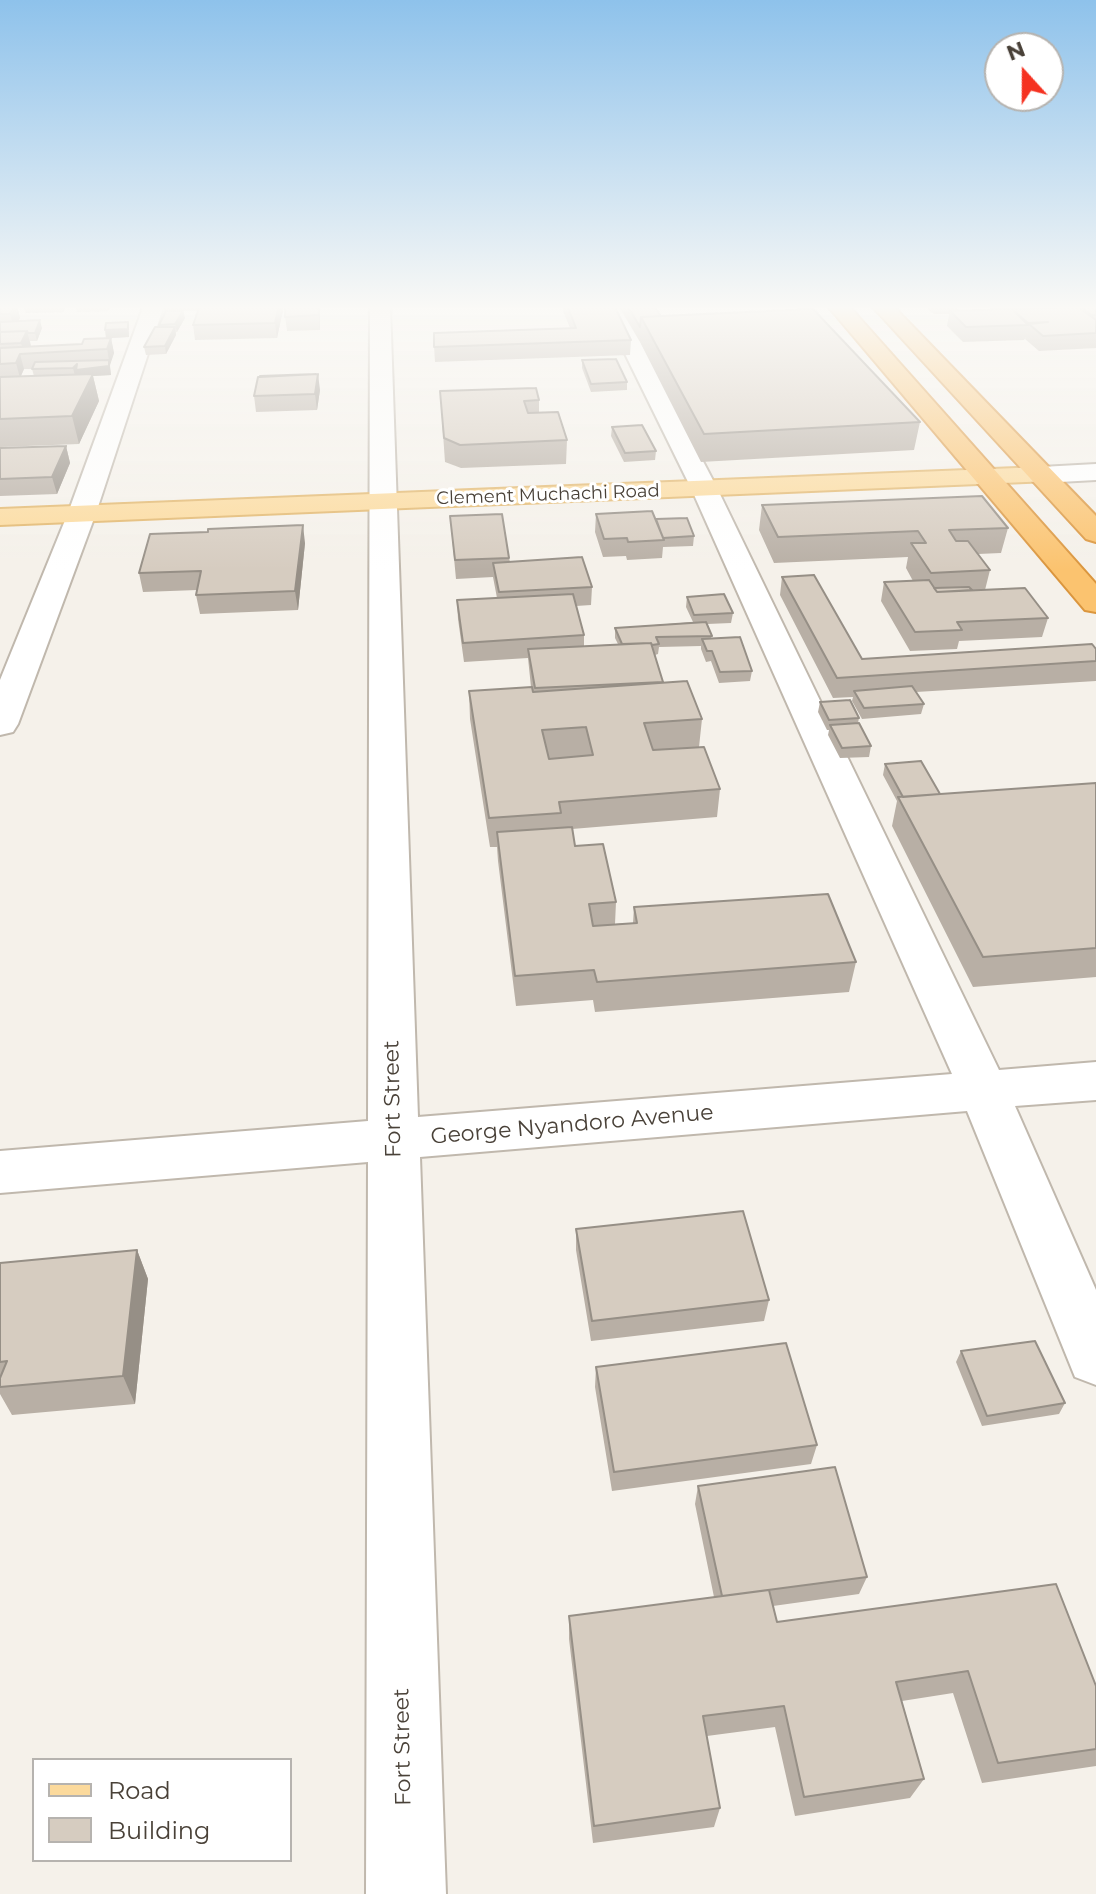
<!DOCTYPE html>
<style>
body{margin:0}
#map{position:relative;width:1096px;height:1894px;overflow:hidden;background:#f5f1ea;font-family:Montserrat,sans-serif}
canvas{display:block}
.legend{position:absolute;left:32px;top:1758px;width:260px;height:104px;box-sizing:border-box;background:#fff;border:2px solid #b6b3af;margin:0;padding:10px 14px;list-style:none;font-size:24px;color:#494138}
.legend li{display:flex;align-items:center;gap:16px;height:40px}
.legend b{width:40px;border:2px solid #b6b3af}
.north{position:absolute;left:984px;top:32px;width:80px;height:80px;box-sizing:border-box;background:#fff;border:2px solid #b6b3af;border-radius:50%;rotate:339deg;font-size:22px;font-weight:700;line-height:32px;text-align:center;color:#494138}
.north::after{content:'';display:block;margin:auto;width:28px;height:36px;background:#f53221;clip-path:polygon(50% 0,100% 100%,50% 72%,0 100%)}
</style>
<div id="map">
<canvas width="1096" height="1894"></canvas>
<ul class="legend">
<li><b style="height:10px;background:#fcda9c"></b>Road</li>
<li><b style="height:22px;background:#d6ccc0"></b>Building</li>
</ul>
<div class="north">N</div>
</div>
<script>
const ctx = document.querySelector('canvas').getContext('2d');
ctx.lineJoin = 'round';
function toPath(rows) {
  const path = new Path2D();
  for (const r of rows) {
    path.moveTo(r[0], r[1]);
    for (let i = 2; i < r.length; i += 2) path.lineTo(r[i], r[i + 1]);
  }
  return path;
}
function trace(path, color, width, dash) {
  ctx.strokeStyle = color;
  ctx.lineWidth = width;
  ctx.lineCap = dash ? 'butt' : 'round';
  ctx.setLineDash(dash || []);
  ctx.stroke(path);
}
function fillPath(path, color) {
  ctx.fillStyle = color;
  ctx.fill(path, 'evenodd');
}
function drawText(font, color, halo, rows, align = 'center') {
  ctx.font = font + ' Montserrat,sans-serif';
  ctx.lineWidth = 6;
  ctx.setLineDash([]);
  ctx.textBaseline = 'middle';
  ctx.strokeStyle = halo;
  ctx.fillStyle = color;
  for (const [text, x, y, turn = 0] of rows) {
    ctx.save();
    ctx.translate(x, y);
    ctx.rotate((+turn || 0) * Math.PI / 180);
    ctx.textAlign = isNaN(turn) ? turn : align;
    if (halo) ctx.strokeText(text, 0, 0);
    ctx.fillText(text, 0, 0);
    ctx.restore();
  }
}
const minor = toPath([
 [144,305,164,305,96,513,18,724,13,732,0,735,0,680,68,513,144,305],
 [370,305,390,305,418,1117,952,1074,691,488,601,305,621,305,717,488,999,1070,1096,1062,1096,1100,1015,1106,1096,1290,1096,1385,1075,1377,967,1111,420,1157,446,1894,366,1894,368,1162,0,1193,0,1151,368,1121,370,305],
 [1096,464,1096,480,1041,483,1032,481,1028,475,1032,469,1041,467,1096,464]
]);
const major = toPath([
 [1041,467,1050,469,1054,475,1050,481,0,525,0,509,1041,467]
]);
const highway = toPath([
 [827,305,848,305,1096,584,1096,612,1085,610,827,305],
 [871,305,892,305,1096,516,1096,542,1086,539,871,305]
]);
const wall = toPath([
 [0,305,112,305,108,311,77,312,76,306,66,306,63,312,26,313,24,306,17,306,20,318,18,321,42,328,37,341,30,341,31,347,82,344,106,338,128,322,129,337,111,338,114,353,110,365,111,375,93,376,99,401,79,444,0,447],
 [24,369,32,369,34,376,21,376],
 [163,305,283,305,283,310,277,338,195,340,193,325,198,311,183,311,185,318,177,332,176,332,176,335,166,354,146,355,144,347,159,327,159,325,166,312,164,312],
 [285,305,320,305,320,330,287,331,285,317],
 [563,305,614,305,631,340,630,355,435,362,434,347,570,328,563,311],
 [618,305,653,305,661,316,920,422,914,450,701,462,640,342],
 [924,305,957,305,957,311,999,310,997,308,998,305,1096,305,1096,348,1039,351,1025,339,1026,337,1024,340,963,342,947,326,949,314,934,314],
 [582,360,627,382,627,390,591,392,582,368],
 [320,390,317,410,256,412,254,396],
 [440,391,539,400,539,412,567,440,566,464,461,468,445,462],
 [612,427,656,451,655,460,624,462,611,436],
 [66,446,70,463,57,494,0,496,0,448],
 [762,505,1008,528,1001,553,978,554,990,570,985,590,1048,618,1042,637,959,641,957,649,910,651,881,601,884,582,913,581,906,568,908,557,774,563,759,530],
 [596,514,656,519,694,536,693,546,663,547,662,558,627,560,626,556,603,557,595,532],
 [450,516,509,558,510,562,592,587,591,605,576,606,584,635,584,646,618,644,615,638,615,628,693,622,686,607,687,597,733,613,731,623,707,624,712,636,711,638,752,671,750,681,719,683,711,661,706,662,701,649,701,646,659,647,658,654,655,655,663,683,702,719,699,747,720,789,717,817,572,829,575,846,616,902,615,924,633,923,634,907,856,962,849,992,595,1012,593,1000,516,1006,498,861,497,847,490,847,470,719,469,691,531,687,528,658,464,662,458,619,457,600,497,598,493,577,456,579],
 [208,532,305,543,298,610,200,614,196,595,197,590,143,592,139,573],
 [782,577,862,659,1096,649,1096,681,916,692,924,704,921,714,862,719,852,701,853,697,833,698,780,595],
 [820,702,859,718,858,723,871,746,869,757,840,758,828,735,829,730,827,730,818,712],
 [885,764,940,794,1096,783,1096,977,973,987,892,826,897,801,883,775],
 [576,1229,769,1300,764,1321,591,1341,576,1250],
 [137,1250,148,1279,135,1404,12,1415,0,1394,0,1263],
 [961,1351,1065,1403,1059,1414,982,1426,956,1362],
 [596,1367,817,1445,811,1464,612,1491,595,1387],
 [698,1486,867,1577,859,1594,773,1606,777,1622,1096,1686,1096,1766,982,1783,953,1693,902,1701,924,1779,910,1798,795,1816,775,1727,707,1736,720,1808,714,1827,593,1843,569,1639,569,1616,714,1597,695,1504]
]);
const shadedWall = toPath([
 [4,305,17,305,20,318,14,328,10,314],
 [61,305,66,305,63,312],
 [279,305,283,305,283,310,277,338,275,323],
 [318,305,320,305,320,330,319,315],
 [183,311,185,318,177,332,175,324],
 [40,320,42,328,37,341,35,333],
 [128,322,129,337,111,338,114,353,110,365,107,349,105,330],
 [175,327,176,335,166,354,165,346],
 [27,331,31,346,28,353,24,353,21,343],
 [20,354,24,369,20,378,16,363],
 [109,360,111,375,93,376,99,401,79,444,72,416,78,378,77,374,75,376,73,368,77,364],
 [318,374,320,390,317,410,315,394],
 [66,446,70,463,57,494,52,477],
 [303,525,305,543,298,610,295,591],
 [137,1250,148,1279,135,1404,123,1376]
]);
const building = toPath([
 [0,305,16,305,10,314,0,314,0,305],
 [200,305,279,305,275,323,193,325,200,305],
 [285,305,318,305,319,315,285,317,285,305],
 [567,305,614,305,631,340,434,347,434,333,576,328,567,305],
 [627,305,653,305,661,316,641,317,640,327,627,305],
 [934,305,957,305,958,306,935,307,934,305],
 [1012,305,1076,305,1077,306,1015,307,1012,305],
 [1078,305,1096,305,1096,315,1091,315,1078,305],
 [1078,307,1096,320,1096,333,1043,336,1029,324,1048,322,1028,323,1014,311,1028,325,966,327,950,311,1078,307],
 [813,309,920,422,704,434,641,317,813,309],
 [166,311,183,311,175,324,159,325,166,311],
 [40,320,35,333,28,333,27,331,0,332,0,322,40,320],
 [128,322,128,329,105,330,106,323,128,322],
 [155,327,175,327,165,346,144,347,155,327],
 [27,331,21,343,0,344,0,332,27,331],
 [111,338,107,349,20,354,16,363,0,364,0,348,82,344,84,339,111,338],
 [616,359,627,382,591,384,582,360,616,359],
 [109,360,109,366,76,370,77,364,73,368,32,369,35,362,109,360],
 [93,374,72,416,0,419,0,377,93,374],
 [316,374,260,377,260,376,316,374],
 [318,374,315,394,254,396,258,377,318,374],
 [536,388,539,400,524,401,528,413,558,412,567,440,460,445,444,438,440,391,536,388],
 [642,425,656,451,625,453,612,427,642,425],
 [66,446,52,477,0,479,0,448,66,446],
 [982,496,1008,528,949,530,956,541,968,541,990,570,931,573,911,543,926,543,918,531,778,537,762,505,982,496],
 [652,511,664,540,628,542,627,538,604,539,596,514,652,511],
 [502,514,509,558,455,560,450,516,502,514],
 [687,518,694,536,663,538,656,519,687,518],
 [303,525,295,591,196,595,201,571,139,573,150,534,208,532,208,529,303,525],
 [582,557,592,587,499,592,493,563,582,557],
 [814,575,862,659,1092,644,1096,649,1096,661,837,678,782,577,814,575],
 [929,580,937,592,1025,588,1048,618,957,622,962,630,915,632,884,582,929,580],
 [969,587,972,590,937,592,934,588,969,587],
 [573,594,584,635,463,643,457,600,573,594],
 [724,594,733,613,694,615,687,597,724,594],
 [706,622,712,636,656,637,659,644,652,645,651,643,622,644,615,628,706,622],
 [740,637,752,671,720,672,712,651,707,651,702,639,740,637],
 [651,643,663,682,535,688,528,649,651,643],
 [687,681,702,719,644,723,653,750,704,747,720,789,559,802,561,813,489,818,469,691,532,687,533,692,687,681],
 [586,727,593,755,549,759,542,730,586,727],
 [912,686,924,704,864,708,854,691,912,686],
 [850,700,859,718,829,720,820,702,850,700],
 [859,723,871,746,842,748,830,725,859,723],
 [921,761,940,794,903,797,885,764,921,761],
 [1096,783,1096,948,983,957,898,797,1096,783],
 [572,827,575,846,603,844,616,902,589,904,593,926,637,923,634,907,828,894,856,962,597,982,594,970,515,976,497,832,572,827],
 [743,1211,769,1300,592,1321,576,1229,743,1211],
 [137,1250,123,1376,0,1387,0,1378,7,1361,0,1362,0,1263,137,1250],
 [1035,1341,1065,1403,987,1416,961,1351,1035,1341],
 [786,1343,817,1445,614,1472,596,1367,786,1343],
 [835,1467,867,1577,722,1596,698,1486,835,1467],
 [1056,1584,1096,1686,1096,1749,998,1763,968,1671,896,1682,924,1779,804,1797,784,1706,703,1716,720,1808,594,1826,569,1616,769,1590,777,1622,1056,1584]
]);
const farStreetnames = [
 ["Clement Muchachi Road",548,495,-2]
];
const streetNames = [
 ["Fort Street",393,1099,-91],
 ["George Nyandoro Avenue",572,1125,-5],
 ["Fort Street",403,1747,-91]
];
trace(minor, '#c0b8ad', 4);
trace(major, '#e2b66b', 4);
trace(highway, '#db963e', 4);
fillPath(minor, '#fff');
fillPath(major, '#fcda9c');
fillPath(highway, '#fbc36f');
fillPath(wall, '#b8afa5');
fillPath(shadedWall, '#968f86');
fillPath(building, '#d6ccc0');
trace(building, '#968f86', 2);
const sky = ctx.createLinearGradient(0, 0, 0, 570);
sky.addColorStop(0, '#8ec2eb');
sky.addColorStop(0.54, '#faf9f6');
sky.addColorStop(1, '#faf9f600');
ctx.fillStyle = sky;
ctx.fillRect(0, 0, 1096, 570);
drawText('18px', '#494138', '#fff', farStreetnames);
drawText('22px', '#494138', '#fff', streetNames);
</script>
